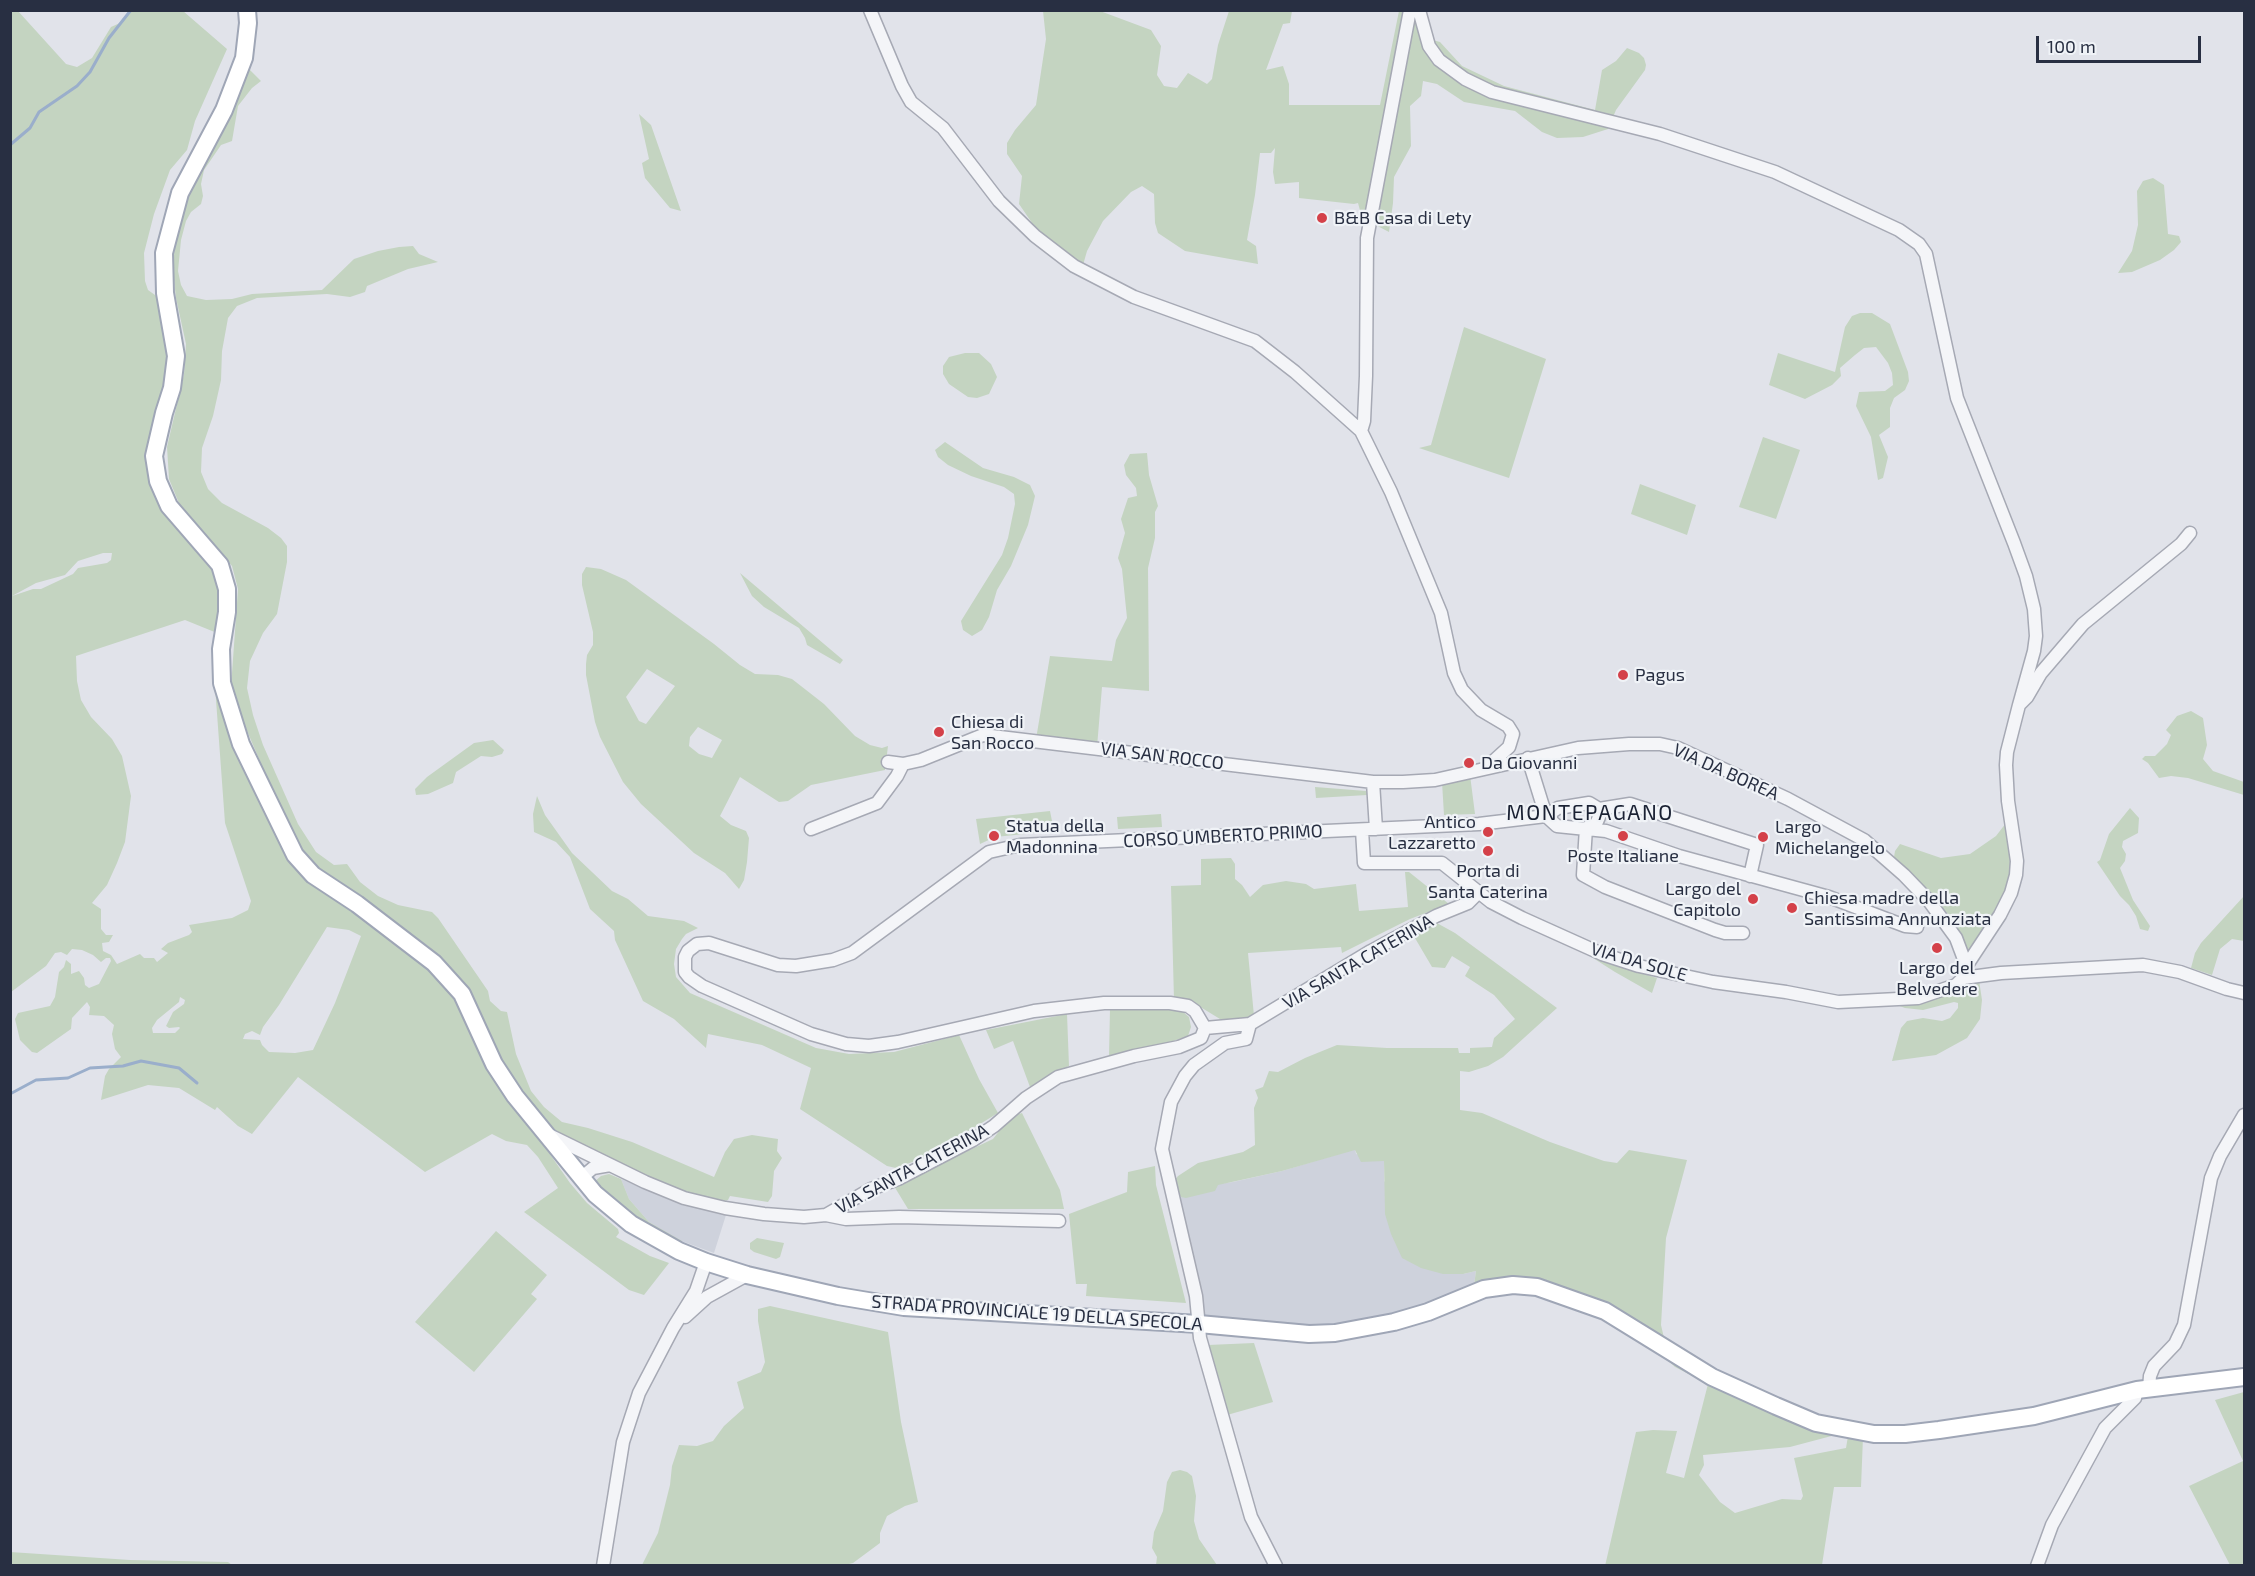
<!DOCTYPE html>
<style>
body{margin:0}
#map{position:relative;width:2255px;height:1576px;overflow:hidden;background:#e1e3ea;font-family:"Exo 2",sans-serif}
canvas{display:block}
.frame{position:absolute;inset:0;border:12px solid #282f42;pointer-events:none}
.scale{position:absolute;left:2036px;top:36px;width:165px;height:27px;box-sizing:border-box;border:3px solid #282f42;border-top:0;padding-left:8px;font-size:18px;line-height:21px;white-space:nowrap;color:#282f42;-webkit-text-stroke:4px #f0f3f7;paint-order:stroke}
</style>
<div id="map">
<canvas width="2255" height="1576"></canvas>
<div class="frame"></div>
<div class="scale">100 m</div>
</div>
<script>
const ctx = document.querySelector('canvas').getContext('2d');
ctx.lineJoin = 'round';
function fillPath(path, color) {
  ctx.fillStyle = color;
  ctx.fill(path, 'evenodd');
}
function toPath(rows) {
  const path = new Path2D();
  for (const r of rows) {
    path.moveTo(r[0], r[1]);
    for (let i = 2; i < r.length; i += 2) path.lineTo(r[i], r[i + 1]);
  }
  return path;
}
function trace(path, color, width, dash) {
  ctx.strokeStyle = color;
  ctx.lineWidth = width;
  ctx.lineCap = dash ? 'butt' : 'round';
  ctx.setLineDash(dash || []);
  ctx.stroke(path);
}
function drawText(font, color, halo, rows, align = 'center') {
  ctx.font = font + ' "Exo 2",sans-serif';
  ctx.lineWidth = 4.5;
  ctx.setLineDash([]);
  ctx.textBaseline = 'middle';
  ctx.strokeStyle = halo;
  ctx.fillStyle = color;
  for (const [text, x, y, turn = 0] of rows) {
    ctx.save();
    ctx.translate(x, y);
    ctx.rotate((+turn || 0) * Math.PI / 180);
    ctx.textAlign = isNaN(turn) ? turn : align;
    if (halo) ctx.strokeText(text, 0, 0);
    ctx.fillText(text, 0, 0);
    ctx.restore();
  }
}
const built = toPath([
 [1355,1149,1356,1154,1384,1161,1384,1181,1463,1274,1476,1271,1474,1285,1418,1308,1366,1322,1324,1327,1203,1319,1203,1307,1176,1189,1233,1182,1282,1171],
 [621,1179,670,1200,726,1215,714,1253,676,1239,649,1222,629,1199]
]);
const green = toPath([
 [11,11,18,11,66,64,77,67,92,58,111,27,120,23,130,11,183,11,227,49,195,121,187,150,170,170,154,214,144,253,145,281,148,290,162,300,172,350,168,384,145,455,163,513,194,543,214,567,225,595,217,633,185,620,76,656,77,681,81,700,91,717,112,739,122,756,131,796,125,842,117,863,107,885,92,903,101,909,101,929,106,935,113,935,109,942,102,943,103,951,111,955,117,964,140,954,144,958,154,958,157,962,168,953,161,949,168,943,189,935,192,932,189,925,232,918,248,910,251,901,225,823,215,686,283,846,357,912,433,970,451,992,522,1114,570,1183,587,1203,618,1229,619,1233,616,1237,650,1256,669,1263,644,1295,629,1290,524,1212,558,1188,538,1157,527,1145,506,1141,492,1134,425,1172,298,1077,252,1134,238,1126,217,1107,215,1110,179,1088,148,1085,101,1100,105,1076,109,1069,121,1057,115,1049,112,1034,114,1025,104,1016,89,1015,90,1007,87,1002,72,1018,71,1029,37,1053,32,1052,20,1040,15,1019,18,1013,50,1006,55,997,59,972,64,967,66,960,71,964,71,974,79,971,84,978,85,985,89,988,99,984,111,961,110,958,106,958,101,962,93,955,82,950,72,949,67,955,61,952,55,953,46,966,11,992],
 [103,553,112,553,111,560,107,563,78,568,73,574,41,589,33,589,12,596,36,583,65,575,78,561],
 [327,927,349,930,361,936,335,1003,313,1050,295,1053,269,1052,262,1045,260,1040,243,1039,245,1034,252,1031,260,1035,263,1027,279,1005],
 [180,997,185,1000,184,1004,173,1012,166,1026,169,1028,179,1027,180,1028,175,1033,153,1033,152,1028,157,1020,179,1002],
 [1043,11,1100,11,1151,30,1161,46,1157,75,1164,86,1177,88,1188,73,1207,84,1212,79,1218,45,1229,11,1292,11,1290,23,1283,24,1266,70,1283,66,1289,84,1289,105,1380,105,1399,11,1421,11,1425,38,1440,42,1462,66,1504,86,1595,110,1602,70,1616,61,1627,48,1639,53,1644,58,1646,65,1645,70,1616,110,1608,129,1583,137,1557,138,1542,132,1515,111,1464,102,1437,84,1423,81,1421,96,1410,106,1411,146,1394,177,1393,203,1389,232,1362,218,1358,203,1354,204,1299,198,1299,182,1275,184,1273,172,1275,148,1271,153,1260,153,1255,195,1247,240,1256,246,1258,264,1185,251,1158,233,1155,223,1154,194,1142,186,1131,192,1103,221,1087,251,1083,265,1039,233,1019,204,1022,176,1007,154,1007,143,1015,130,1036,105,1046,39],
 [249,69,261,81,252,88,238,106,232,141,221,145,204,170,201,184,203,196,201,204,191,212,186,221,181,240,178,271,181,285,187,296,206,300,232,299,252,294,322,290,354,259,378,251,399,247,413,246,419,254,438,262,408,269,367,286,365,292,350,297,327,294,257,298,237,306,228,318,222,351,221,380,213,416,202,448,201,472,208,489,222,503,268,528,281,538,287,546,287,562,277,614,263,633,250,661,247,688,253,715,263,745,298,824,316,852,334,865,347,864,360,882,378,896,398,905,432,912,438,918,488,991,490,1001,501,1011,507,1012,516,1054,531,1091,544,1107,562,1122,588,1128,632,1142,714,1177,725,1152,734,1139,752,1135,778,1139,777,1151,782,1158,774,1171,772,1196,768,1202,730,1196,728,1200,724,1201,707,1200,667,1187,548,1128,531,1109,501,1061,480,1010,453,970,428,946,327,877,307,859,291,834,236,705,231,687,238,589,232,566,208,537,181,508,169,479,167,447,184,374,186,344,176,298,173,271,175,239,180,217,195,180],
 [639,114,651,125,681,211,670,208,645,178,642,163,649,159],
 [2153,178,2164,185,2168,234,2179,236,2181,242,2174,250,2160,260,2132,272,2118,273,2132,251,2138,225,2137,191,2143,181],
 [1860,313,1872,313,1890,324,1908,372,1909,381,1905,390,1894,398,1890,408,1890,427,1879,435,1888,457,1883,478,1878,480,1871,437,1856,406,1859,392,1885,391,1893,385,1892,373,1888,363,1876,347,1864,348,1855,355,1840,368,1841,376,1832,385,1805,399,1769,385,1778,353,1835,372,1845,327,1852,316],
 [1464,327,1546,359,1509,478,1419,448,1431,445],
 [965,353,979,353,991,364,997,377,989,394,977,398,968,397,949,384,943,374,943,366,949,357],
 [1763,437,1800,450,1776,519,1739,507],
 [945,442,983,468,1014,477,1030,485,1035,496,1028,525,1011,566,997,590,989,617,982,630,972,636,963,630,961,621,1002,555,1008,538,1015,504,1014,494,1004,487,971,476,948,465,938,457,935,450],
 [1147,453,1149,475,1158,506,1155,512,1155,538,1148,568,1149,691,1102,687,1097,747,1036,739,1050,656,1112,661,1116,640,1127,618,1122,569,1118,558,1125,533,1121,519,1128,498,1137,496,1136,488,1126,475,1124,465,1130,454],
 [1640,484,1696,505,1687,535,1631,514],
 [586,567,601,569,626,580,714,644,740,665,755,674,778,675,792,679,824,704,855,736,870,745,882,748,888,746,885,770,811,785,788,801,779,802,740,777,720,816,731,825,746,831,749,838,747,862,744,880,739,889,725,873,694,853,641,804,623,782,600,737,595,722,586,675,586,664,587,655,593,645,593,632,582,585,582,574],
 [647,669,675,686,646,724,639,721,626,697],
 [698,727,722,740,712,758,699,754,689,746,690,737],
 [740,573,843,660,840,664,807,645,805,638,799,628,764,607,752,596],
 [2191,711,2203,718,2207,745,2203,759,2213,771,2244,782,2244,795,2188,778,2171,776,2159,778,2148,763,2142,759,2145,756,2155,756,2167,744,2171,735,2166,730,2177,716],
 [493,740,504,750,502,754,492,757,481,756,456,772,453,783,428,794,416,795,415,789,427,777,474,743],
 [1470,775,1475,814,1444,815,1442,782],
 [1315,787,1366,791,1367,795,1316,798],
 [537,796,545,815,572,853,612,891,628,899,648,916,684,921,698,928,686,934,682,939,676,949,674,964,676,977,690,993,816,1048,849,1054,894,1052,959,1035,979,1079,998,1113,926,1157,896,1168,887,1166,800,1109,811,1068,762,1045,708,1034,706,1048,674,1019,643,1001,615,940,614,931,590,909,570,857,556,842,534,832,533,814],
 [2130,808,2139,818,2138,833,2123,841,2122,847,2126,854,2125,861,2120,868,2133,900,2150,926,2148,931,2140,929,2136,916,2129,905,2120,896,2097,862,2100,860,2109,834],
 [1050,811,1054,831,995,837,980,844,976,819],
 [1161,814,1162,827,1118,829,1117,817],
 [2006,823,2012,849,2011,874,2003,903,1969,956,1961,936,1948,914,1894,857,1895,851,1900,844,1941,858,1970,854,1996,836],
 [1231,858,1235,864,1235,879,1242,885,1250,897,1263,885,1286,881,1306,884,1314,889,1356,884,1359,911,1408,907,1405,872,1409,872,1449,904,1410,919,1342,953,1341,947,1248,953,1254,1016,1240,1020,1220,1019,1202,1008,1184,1001,1174,1000,1171,886,1201,885,1201,859],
 [2244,896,2244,941,2232,939,2220,949,2212,975,2191,968,2195,953,2201,943],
 [1435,922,1455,933,1557,1008,1503,1057,1488,1066,1469,1072,1460,1071,1460,1110,1482,1113,1550,1142,1604,1161,1617,1163,1629,1150,1687,1160,1666,1238,1661,1325,1664,1338,1598,1303,1474,1285,1476,1271,1463,1274,1443,1274,1421,1268,1402,1258,1391,1234,1385,1214,1384,1161,1361,1162,1355,1150,1282,1171,1218,1185,1215,1191,1186,1198,1181,1197,1176,1189,1174,1181,1178,1176,1198,1163,1243,1152,1255,1145,1254,1108,1258,1098,1255,1090,1263,1087,1269,1071,1278,1072,1305,1058,1337,1045,1387,1048,1458,1048,1459,1053,1470,1053,1470,1048,1492,1047,1494,1038,1515,1019,1494,995,1465,976,1470,967,1452,956,1445,968,1432,967,1412,933],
 [1593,958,1657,978,1652,993,1615,972],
 [1979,980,1982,1000,1980,1019,1967,1038,1936,1055,1892,1061,1901,1028,1907,1021,1923,1018,1942,1021,1950,1018,1958,1008,1958,1003,1954,1002,1923,1010,1905,1008,1894,1004,1965,982],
 [1174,1008,1182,1011,1189,1017,1191,1027,1188,1036,1164,1044,1109,1056,1110,1009],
 [1067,1014,1069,1066,1050,1074,1030,1087,1013,1041,994,1049,986,1030],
 [1022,1113,1060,1190,1064,1209,908,1209,894,1186,993,1139,1010,1117],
 [1155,1166,1156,1185,1186,1303,1086,1296,1087,1284,1076,1284,1069,1214,1127,1192,1128,1172],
 [609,1174,621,1179,629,1199,649,1222,682,1241,679,1246,621,1212,594,1182,601,1176],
 [496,1231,547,1275,531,1294,537,1299,474,1372,415,1322],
 [757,1238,784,1243,780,1257,776,1259,754,1252,750,1249,750,1243],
 [770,1306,888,1332,901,1422,918,1502,905,1506,887,1516,880,1533,880,1543,853,1563,845,1565,642,1565,658,1533,670,1485,672,1466,679,1445,697,1446,713,1441,724,1426,744,1408,737,1382,761,1372,765,1362,758,1321,758,1309],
 [1254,1343,1273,1402,1227,1415,1208,1345],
 [1664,1357,1839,1434,1790,1447,1703,1455,1704,1465,1699,1475,1720,1502,1735,1513,1782,1499,1801,1500,1803,1496,1794,1458,1846,1448,1848,1436,1863,1437,1861,1487,1834,1487,1822,1565,1605,1566,1636,1432,1653,1430,1677,1431,1666,1473,1684,1478,1708,1384,1675,1367],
 [2244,1392,2244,1565,2230,1565,2189,1486,2243,1461,2215,1400],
 [1180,1470,1187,1472,1192,1476,1196,1496,1194,1521,1199,1539,1217,1565,1156,1565,1157,1557,1152,1548,1154,1532,1163,1511,1167,1482,1172,1472],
 [10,1552,130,1560,228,1562,232,1565,11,1565]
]);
const stream = toPath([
 [10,145,30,128,39,112,77,86,90,72,109,38,131,10],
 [10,1094,36,1080,68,1078,90,1068,123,1066,141,1061,179,1068,197,1083]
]);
const minor = toPath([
 [870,10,902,86,911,102,943,128,999,201,1035,236,1074,266,1134,297,1255,341,1295,372,1361,431,1391,492,1441,613,1454,673,1462,690,1481,710,1508,726,1513,734,1509,747,1487,767],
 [1419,10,1429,46,1439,60,1465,79,1492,92,1660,134,1775,172,1899,230,1919,244,1926,254,1957,398,2014,543,2026,576,2034,609,2036,636,2034,651,2019,705],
 [1361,431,1364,421,1366,376,1367,238,1410,10],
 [1528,758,1546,816,1557,826,1606,831,1679,856,1829,897,1905,926,1917,927],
 [888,762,903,764,921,760,983,735,1373,782,1403,782,1435,780,1578,748,1629,744,1660,744,1678,748,1788,799,1864,840,1904,875,1929,901,1956,938,1965,962,1963,978],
 [1373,782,1376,829],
 [1599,809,1630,804,1757,845,1750,876],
 [1586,828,1583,875,1605,887,1715,930,1725,933,1743,933],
 [811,829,877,803,897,776,903,764],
 [1362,830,1364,863,1442,863,1491,902,1522,918,1602,954,1639,966,1713,982,1786,992,1838,1002,1918,998,1956,985,1963,978],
 [1965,968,2000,915,2011,893,2016,875,2017,861,2008,801,2006,765,2007,752,2019,705,2027,697,2041,673,2083,624,2181,544,2190,533],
 [1963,978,2001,973,2143,965,2180,972,2227,989,2244,993],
 [1250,1024,1246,1039,1225,1043,1194,1065,1185,1076,1171,1102,1162,1149,1196,1296,1200,1338,1251,1517,1276,1566],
 [1205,1028,1195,1011,1188,1006,1170,1003,1104,1003,1034,1011,898,1042,869,1046,846,1044,811,1034,702,986,689,977,685,972,685,957,688,951,697,944,709,943,778,965,796,966,833,960,852,953,989,852,1020,845,1479,824,1546,816,1558,808,1589,803,1599,809,1599,817,1596,824,1586,828],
 [1205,1028,1250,1024,1371,951,1436,916,1468,903,1479,892],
 [549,1135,645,1182,684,1198,725,1208,764,1214,804,1217,826,1215,871,1189,898,1179,973,1140,994,1126,1026,1098,1058,1077,1134,1056,1179,1047,1201,1038,1205,1028],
 [581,1178,593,1168,610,1165],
 [826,1215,846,1219,899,1217,1059,1221],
 [685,1317,707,1297,747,1275],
 [2149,1388,2150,1376,2154,1366,2175,1344,2184,1325,2211,1178,2220,1156,2244,1115],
 [603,1566,623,1442,639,1393,673,1328,696,1291,706,1262],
 [2037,1566,2052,1525,2105,1428,2135,1398,2137,1390]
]);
const major = toPath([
 [247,10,248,23,244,58,224,110,180,193,164,253,165,293,176,356,172,388,164,413,154,456,158,481,169,506,220,565,227,589,227,612,221,649,222,683,241,744,295,855,313,875,357,904,434,963,462,994,494,1064,515,1096,595,1194,631,1224,679,1251,706,1262,747,1275,838,1296,904,1307,1199,1324,1309,1334,1335,1333,1394,1322,1428,1312,1484,1289,1513,1285,1537,1287,1605,1311,1712,1377,1776,1406,1816,1423,1874,1434,1905,1434,1939,1430,2034,1416,2137,1390,2244,1377]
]);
const markers = [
 [1322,218,6,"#d44149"],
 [1623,675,6,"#d44149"],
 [939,732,6,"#d44149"],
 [1469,763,6,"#d44149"],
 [1488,832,6,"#d44149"],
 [994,836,6,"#d44149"],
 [1623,836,6,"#d44149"],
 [1763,837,6,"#d44149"],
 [1488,851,6,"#d44149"],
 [1753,899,6,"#d44149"],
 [1792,908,6,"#d44149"],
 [1937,948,6,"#d44149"]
];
const poiNames = [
 ["B&B Casa di Lety",1334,218],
 ["Pagus",1635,675],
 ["Chiesa di",951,722],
 ["San Rocco",951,743],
 ["Da Giovanni",1481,763],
 ["Antico",1476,822,"right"],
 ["Lazzaretto",1476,843,"right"],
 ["Statua della",1006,826],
 ["Madonnina",1006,847],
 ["Largo",1775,827],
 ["Michelangelo",1775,848],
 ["Poste Italiane",1623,856,"center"],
 ["Porta di",1488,871,"center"],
 ["Santa Caterina",1488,892,"center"],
 ["Largo del",1741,889,"right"],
 ["Capitolo",1741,910,"right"],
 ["Chiesa madre della",1804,898],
 ["Santissima Annunziata",1804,919],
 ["Largo del",1937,968,"center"],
 ["Belvedere",1937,989,"center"]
];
const streetNames = [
 ["VIA SAN ROCCO",1162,756,7],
 ["VIA DA BOREA",1726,772,24],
 ["CORSO UMBERTO PRIMO",1223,836,-3],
 ["VIA SANTA CATERINA",1358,962,-30],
 ["VIA DA SOLE",1639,962,16],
 ["VIA SANTA CATERINA",912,1169,-28],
 ["STRADA PROVINCIALE 19 DELLA SPECOLA",1037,1313,4]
];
const quarterNames = [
 ["MONTEPAGANO",1590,813]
];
fillPath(built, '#ced2dc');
fillPath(green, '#c4d4c1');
trace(stream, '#9aaecb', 3);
trace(minor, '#a6a9b4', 15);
trace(major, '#9fa6b6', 20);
trace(minor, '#f4f5f8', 12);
trace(major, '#fff', 16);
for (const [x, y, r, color] of markers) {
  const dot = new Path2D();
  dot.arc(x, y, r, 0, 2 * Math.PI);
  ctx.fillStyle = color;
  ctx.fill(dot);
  trace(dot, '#f0f3f7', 2);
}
drawText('18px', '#282f42', '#f0f3f7', poiNames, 'left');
drawText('18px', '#282f42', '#f0f3f7', streetNames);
ctx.letterSpacing = '1.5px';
drawText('21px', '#1a2133', '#f0f3f7', quarterNames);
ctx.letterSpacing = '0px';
</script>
